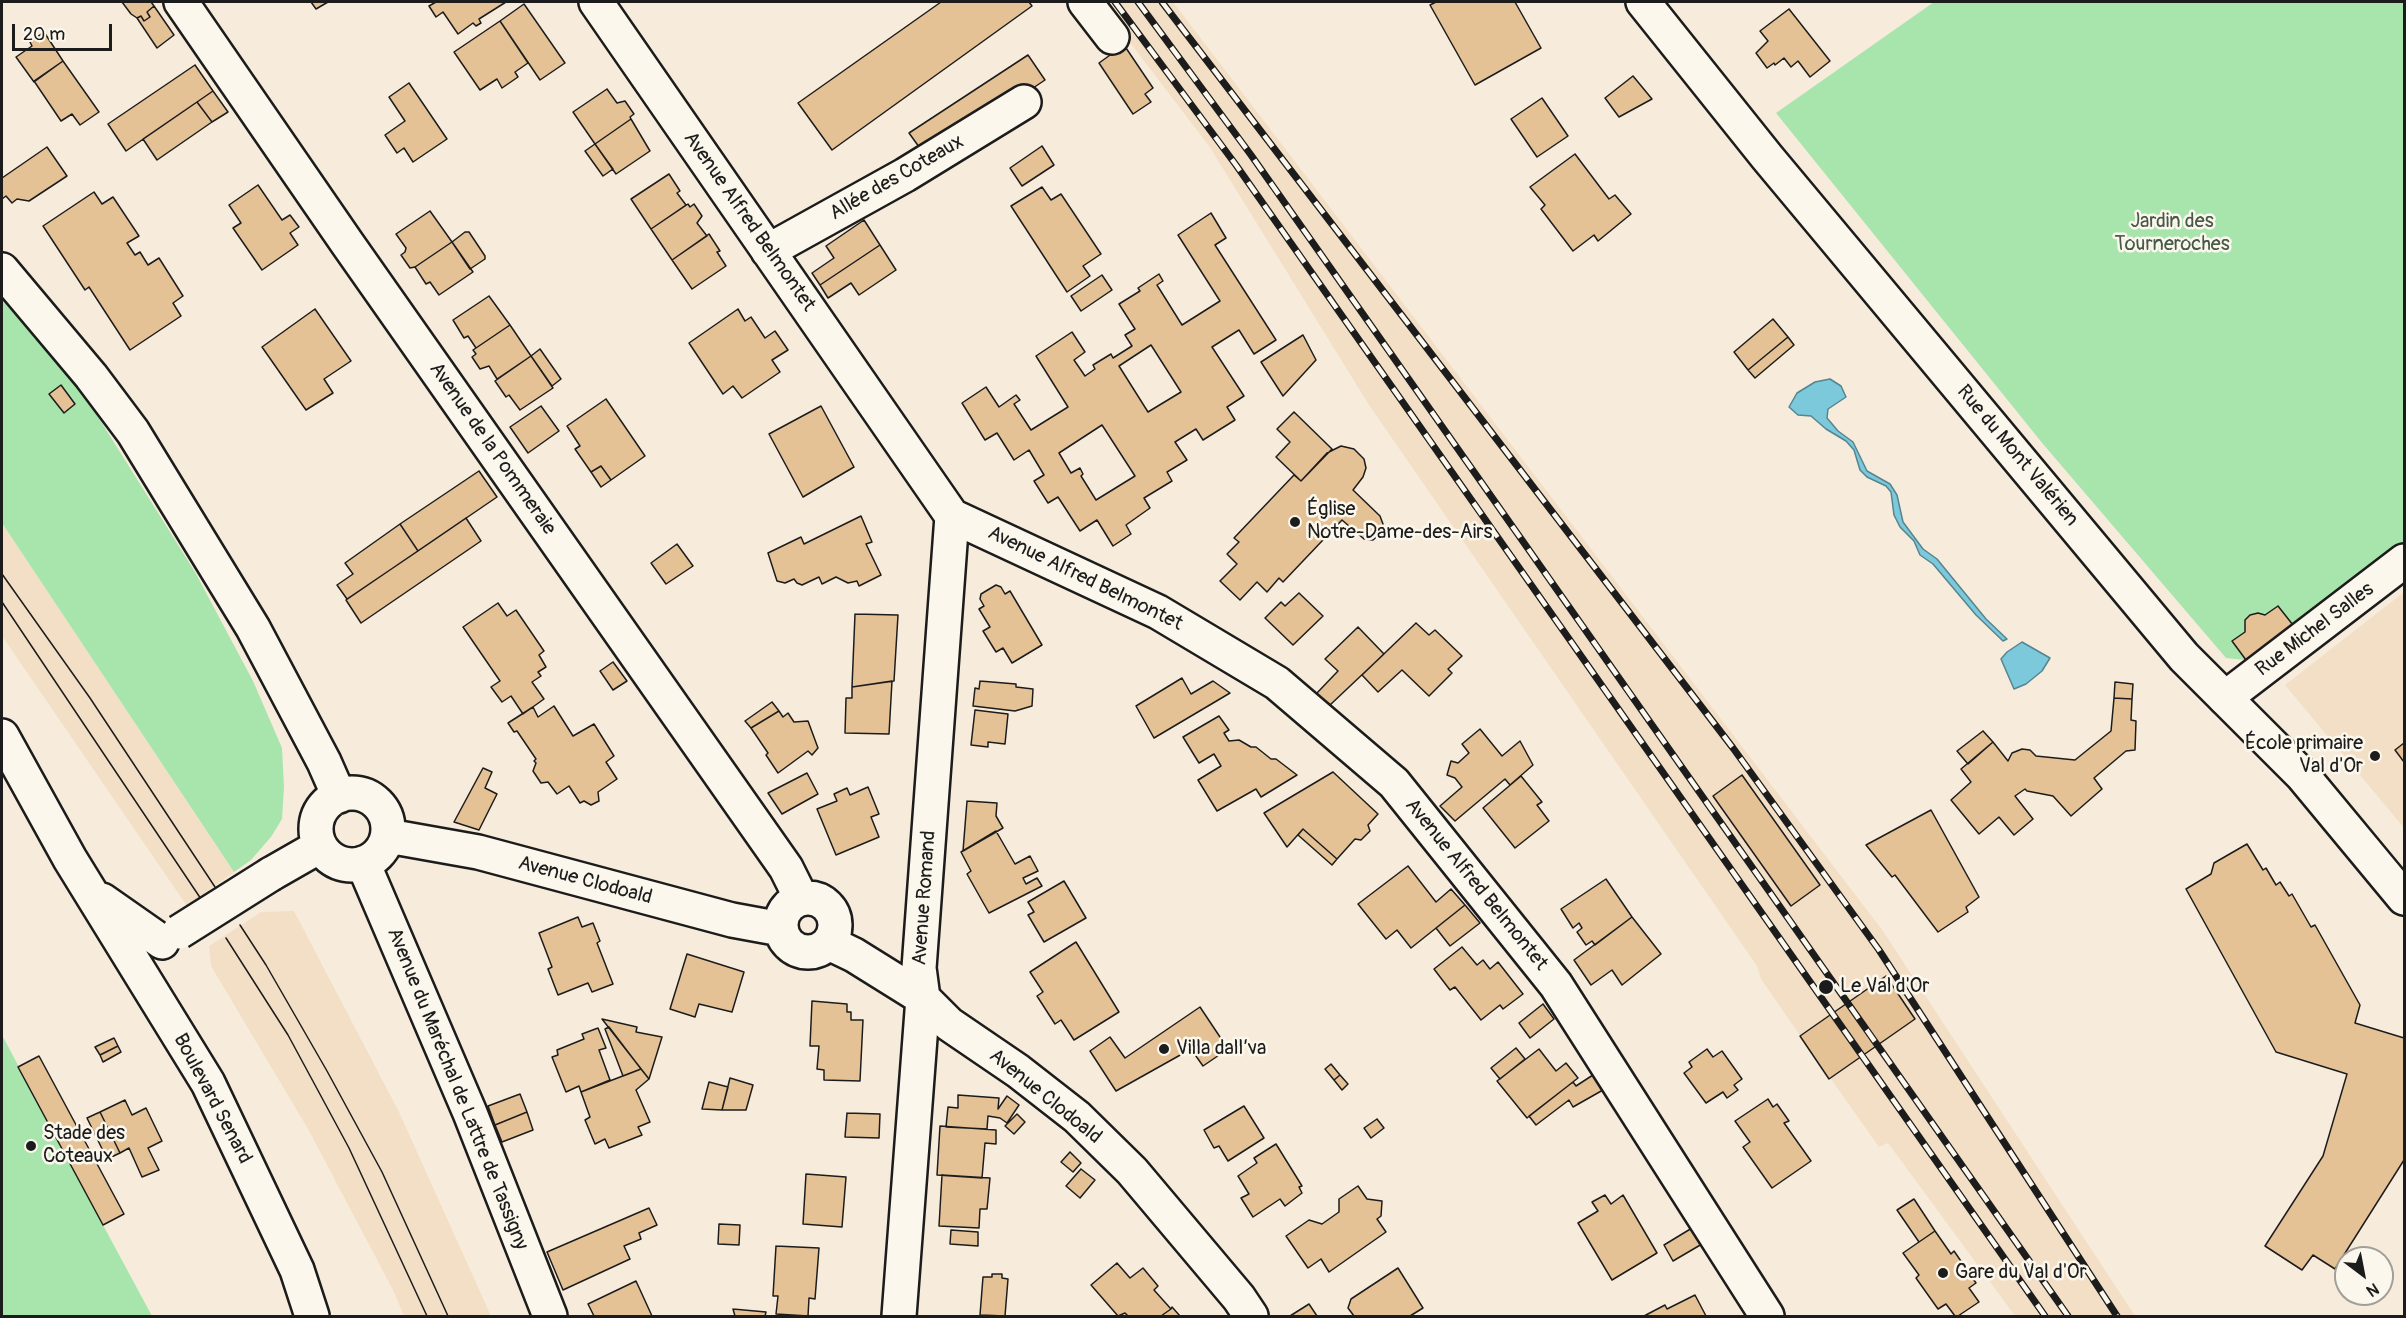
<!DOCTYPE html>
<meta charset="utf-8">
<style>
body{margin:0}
#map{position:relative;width:2406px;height:1318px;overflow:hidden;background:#f7ecdb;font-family:Pangolin,sans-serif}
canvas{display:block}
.frame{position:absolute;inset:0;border:3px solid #1c1c1c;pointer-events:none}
.north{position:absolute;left:2334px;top:1246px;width:60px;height:60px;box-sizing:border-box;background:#fbf7ec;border:2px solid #a29f99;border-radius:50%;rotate:148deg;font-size:16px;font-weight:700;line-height:24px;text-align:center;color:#1c1c1c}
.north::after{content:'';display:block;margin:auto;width:21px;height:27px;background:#1c1c1c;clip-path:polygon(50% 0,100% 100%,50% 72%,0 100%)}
.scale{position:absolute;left:12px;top:24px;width:100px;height:27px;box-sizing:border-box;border:3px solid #1c1c1c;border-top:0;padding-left:8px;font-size:18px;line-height:21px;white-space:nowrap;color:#1c1c1c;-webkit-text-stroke:4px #fbf7ec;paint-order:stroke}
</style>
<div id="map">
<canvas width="2406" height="1318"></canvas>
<div class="frame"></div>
<div class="north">N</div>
<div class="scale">20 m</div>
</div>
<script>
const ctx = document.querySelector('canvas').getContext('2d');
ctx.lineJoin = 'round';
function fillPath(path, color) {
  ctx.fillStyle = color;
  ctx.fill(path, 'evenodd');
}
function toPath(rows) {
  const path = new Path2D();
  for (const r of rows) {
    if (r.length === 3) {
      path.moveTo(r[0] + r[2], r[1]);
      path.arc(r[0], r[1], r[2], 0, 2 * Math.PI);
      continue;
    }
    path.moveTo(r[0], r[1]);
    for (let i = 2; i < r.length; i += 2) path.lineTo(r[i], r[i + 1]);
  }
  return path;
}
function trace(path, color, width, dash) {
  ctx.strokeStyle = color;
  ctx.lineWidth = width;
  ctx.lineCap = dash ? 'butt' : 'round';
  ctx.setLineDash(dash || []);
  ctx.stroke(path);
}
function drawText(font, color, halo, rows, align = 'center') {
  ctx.font = font + ' Pangolin,sans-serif';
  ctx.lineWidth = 5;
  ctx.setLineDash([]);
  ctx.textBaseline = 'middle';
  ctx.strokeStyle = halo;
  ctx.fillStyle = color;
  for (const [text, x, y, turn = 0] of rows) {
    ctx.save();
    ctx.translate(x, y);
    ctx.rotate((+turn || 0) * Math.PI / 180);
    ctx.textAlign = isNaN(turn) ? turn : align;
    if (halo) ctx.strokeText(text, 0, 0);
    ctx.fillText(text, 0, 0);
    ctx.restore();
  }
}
const built = toPath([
 [1099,2,1173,2,1883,931,2135,1316,2015,1316,1888,1143,1879,1147,1790,1021,1761,979,1757,966,1369,405,1209,146],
 [2,523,234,872,187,906,2,636],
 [2404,592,2404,828,2285,685],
 [294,911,399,1112,491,1316,404,1316,393,1290,308,1129,211,966,209,946,261,912]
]);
const green = toPath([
 [1934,2,2404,2,2404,543,2245,660,2226,658,2043,444,1776,113],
 [2,291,75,380,195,572,253,681,282,748,284,787,282,819,271,837,251,860,234,872,2,523],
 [2,1035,103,1225,152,1316,2,1316]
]);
const water = toPath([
 [1830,379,1841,386,1846,397,1828,409,1827,418,1838,431,1853,442,1867,471,1890,484,1897,495,1903,522,1923,549,1937,559,1986,619,2007,639,2003,641,1976,615,1933,564,1920,555,1914,541,1900,527,1894,515,1891,492,1886,486,1867,477,1860,470,1854,450,1846,441,1826,429,1811,416,1798,415,1789,407,1797,393,1815,382,1830,379],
 [2022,642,2050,658,2042,671,2026,684,2014,689,2001,659,2007,652,2022,642]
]);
const building = toPath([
 [122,2,151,2,154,6,147,12,150,17,144,21,141,16,137,18,131,14,122,2],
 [311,2,328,2,316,9,311,2],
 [436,2,506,2,479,19,481,23,476,26,473,23,458,34,443,12,436,17,429,6,436,2],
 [941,2,1029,2,1032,6,832,150,798,103,941,2],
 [1436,2,1515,2,1541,48,1475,85,1430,5,1436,2],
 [524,4,565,63,540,80,500,21,524,4],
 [154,6,174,35,157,48,137,18,141,16,144,21,150,17,147,12,154,6],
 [1789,9,1830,61,1810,77,1798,61,1791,67,1784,58,1775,65,1774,63,1767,68,1756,53,1768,41,1760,31,1789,9],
 [500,21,528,63,515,72,518,77,502,88,497,79,480,90,454,52,500,21],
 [44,32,63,61,34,82,16,57,32,46,30,42,44,32],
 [1124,45,1153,88,1145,94,1151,102,1133,114,1099,63,1124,45],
 [1028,55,1045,80,951,143,922,151,909,133,1028,55],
 [63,61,99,112,80,125,72,114,61,121,34,81,63,61],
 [195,65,213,91,126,151,108,124,195,65],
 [1633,76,1652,99,1619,117,1605,98,1633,76],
 [409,83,447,139,413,162,404,148,397,153,385,135,405,121,389,97,409,83],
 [607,89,617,103,625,101,634,114,630,117,631,119,595,144,573,112,607,89],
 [213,91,228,112,212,122,197,102,213,91],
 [1542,98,1568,136,1537,157,1511,119,1542,98],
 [197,102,212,122,157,160,143,139,197,102],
 [631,119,650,151,616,174,595,144,631,119],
 [595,144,613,169,603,176,585,151,595,144],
 [1042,146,1054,165,1022,186,1010,168,1042,146],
 [47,147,67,176,29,201,17,199,12,203,6,196,2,199,2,178,47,147],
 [1575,154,1609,199,1615,195,1631,214,1598,241,1594,235,1573,251,1541,209,1545,205,1530,187,1575,154],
 [669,174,680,191,677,193,686,205,651,229,631,199,669,174],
 [258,185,282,220,290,215,299,227,290,233,298,245,262,270,233,228,241,223,229,205,258,185],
 [1042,187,1051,200,1061,194,1101,254,1083,266,1090,276,1067,292,1011,206,1042,187],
 [94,192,102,204,113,197,139,236,127,243,135,255,140,252,148,265,159,258,183,296,173,303,181,316,130,350,89,287,85,290,43,226,94,192],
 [688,204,690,207,694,204,702,216,697,223,707,236,672,260,651,229,688,204],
 [430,211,452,242,415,267,410,268,401,255,405,252,406,248,396,234,430,211],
 [1211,213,1226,238,1215,245,1276,340,1254,354,1239,330,1212,347,1244,396,1227,407,1235,420,1203,440,1196,429,1175,442,1187,460,1167,472,1172,481,1144,498,1150,508,1126,525,1131,534,1113,546,1097,520,1080,531,1058,497,1048,503,1034,481,1044,475,1029,450,1014,460,997,433,985,440,962,403,986,387,999,407,1016,395,1020,400,1014,404,1031,430,1068,407,1036,356,1072,332,1085,352,1074,360,1085,376,1095,369,1093,365,1111,354,1113,358,1132,346,1125,335,1135,329,1119,304,1140,291,1138,288,1159,274,1163,281,1157,285,1182,325,1220,301,1178,235,1211,213],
 [1151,345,1181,392,1148,412,1119,366,1151,345],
 [1102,425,1135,476,1096,500,1081,476,1083,474,1080,468,1071,473,1059,453,1102,425],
 [864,220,880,245,820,285,812,273,834,258,826,246,864,220],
 [465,232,469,232,485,256,485,259,470,269,452,242,465,232],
 [709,234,720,251,717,252,726,266,692,289,672,260,709,234],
 [452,242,473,272,439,295,430,282,426,284,415,267,452,242],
 [880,245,896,270,859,295,851,283,828,298,820,285,880,245],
 [1102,275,1112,290,1081,311,1071,296,1102,275],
 [489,296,510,325,476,348,468,336,464,338,453,320,489,296],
 [315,309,351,361,324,379,333,393,306,410,262,347,315,309],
 [738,309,745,321,751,317,765,338,775,331,788,350,772,360,780,372,742,398,733,386,723,394,689,343,738,309],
 [1773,319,1788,337,1748,370,1734,352,1773,319],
 [510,325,531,356,497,379,489,366,480,369,472,357,476,354,473,350,510,325],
 [1303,335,1316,360,1283,396,1261,362,1303,335],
 [1788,337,1794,345,1755,378,1748,370,1788,337],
 [540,349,561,379,552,386,531,356,540,349],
 [531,356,553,388,520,410,509,395,506,397,495,381,531,356],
 [61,385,75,404,64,413,49,394,61,385],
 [606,399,645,456,611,480,601,466,591,472,575,449,580,446,567,426,606,399],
 [541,406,559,431,528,453,510,427,541,406],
 [821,406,854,467,803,497,769,434,821,406],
 [1294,412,1332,449,1301,481,1276,457,1290,442,1277,429,1294,412],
 [1341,446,1354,449,1364,459,1366,468,1363,477,1353,490,1380,516,1383,524,1382,532,1373,540,1364,539,1342,520,1283,582,1279,578,1267,592,1257,582,1240,600,1220,581,1237,564,1227,554,1239,542,1234,538,1294,475,1301,481,1327,453,1341,446],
 [601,466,611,480,601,487,591,472,601,466],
 [479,471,497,497,418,551,400,524,479,471],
 [861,516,872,542,866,544,881,575,859,586,857,581,848,583,836,577,822,584,819,577,802,585,797,583,794,579,785,583,777,581,768,553,801,537,804,544,861,516],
 [466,518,481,541,361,623,346,600,466,518],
 [400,524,418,551,347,599,337,585,353,574,345,563,400,524],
 [677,544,693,566,666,584,651,563,677,544],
 [996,585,1001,587,1005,594,1010,591,1042,645,1012,663,1003,648,996,652,983,631,990,627,979,609,984,606,980,599,981,594,996,585],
 [1299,593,1323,616,1293,645,1265,618,1281,602,1285,606,1299,593],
 [498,603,507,616,516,610,544,651,539,655,546,667,538,672,541,676,532,682,544,699,523,714,511,696,502,702,491,687,500,681,463,627,498,603],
 [2278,606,2293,625,2246,660,2232,641,2245,632,2245,620,2250,615,2258,613,2265,615,2278,606],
 [855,614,898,615,894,681,852,687,855,614],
 [1416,623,1429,635,1435,630,1462,656,1448,669,1452,673,1429,696,1402,670,1378,692,1362,675,1416,623],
 [1358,627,1384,654,1330,705,1316,694,1338,671,1325,659,1358,627],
 [613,662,627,681,613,690,600,671,613,662],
 [1182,678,1191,694,1213,681,1230,693,1154,738,1136,706,1182,678],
 [892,681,889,734,845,733,846,698,852,698,852,687,892,681],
 [980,681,1016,684,1016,687,1033,689,1032,706,1015,711,973,706,975,688,979,689,980,681],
 [2115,682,2133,684,2132,699,2114,698,2115,682],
 [2114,698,2132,699,2131,720,2136,721,2135,750,2126,751,2094,778,2102,789,2071,816,2053,796,2027,791,2025,789,2015,796,2033,819,2014,835,1999,817,1979,834,1951,800,1971,782,1961,769,1993,742,2008,761,2012,753,2022,749,2030,750,2036,756,2075,760,2111,731,2114,698],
 [772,702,779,711,751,728,745,721,772,702],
 [554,706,573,736,594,724,614,756,606,762,617,779,598,792,599,801,591,805,584,801,580,803,569,786,557,794,548,782,541,783,533,771,536,763,534,761,536,759,517,731,514,732,508,723,533,707,538,717,554,706],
 [975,710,1008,714,1005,744,988,742,988,747,971,745,975,710],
 [779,711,783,717,788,713,794,722,808,721,818,748,812,755,808,751,778,773,766,755,768,753,751,728,779,711],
 [1219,716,1229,730,1224,733,1229,741,1239,740,1251,747,1256,747,1271,759,1276,759,1297,775,1261,797,1256,789,1217,811,1198,780,1221,766,1214,754,1199,763,1183,737,1219,716],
 [1480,729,1502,756,1520,741,1533,765,1510,785,1505,779,1455,821,1440,806,1462,787,1455,778,1447,775,1451,761,1458,763,1469,753,1462,744,1480,729],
 [1983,731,1993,742,1968,764,1957,751,1983,731],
 [2404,743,2404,762,2395,750,2404,743],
 [483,768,492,772,485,788,497,794,479,830,454,822,483,768],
 [1333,772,1378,814,1368,825,1370,831,1361,840,1355,839,1337,859,1303,829,1287,847,1264,813,1333,772],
 [807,773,818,794,782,814,768,793,807,773],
 [1742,775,1820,885,1791,906,1713,796,1742,775],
 [1521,776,1542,802,1537,805,1549,821,1515,848,1483,808,1521,776],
 [868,787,879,814,871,817,879,837,836,855,817,809,837,801,834,794,847,788,850,795,868,787],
 [967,801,997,803,996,816,1003,828,963,851,967,801],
 [1931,810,1979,897,1966,907,1968,912,1938,932,1895,875,1892,877,1866,845,1931,810],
 [1303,829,1337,859,1332,865,1298,835,1303,829],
 [996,831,1015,864,1030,856,1038,871,1023,878,1026,884,1037,878,1042,886,989,913,967,874,971,871,961,852,996,831],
 [2247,844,2263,870,2266,868,2276,885,2280,882,2289,896,2292,894,2311,927,2315,925,2360,1005,2355,1023,2404,1038,2404,1160,2335,1269,2313,1255,2302,1270,2265,1246,2323,1156,2347,1074,2276,1052,2186,889,2211,874,2214,863,2247,844],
 [1408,866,1436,902,1451,889,1465,905,1411,948,1397,930,1386,939,1358,904,1408,866],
 [1606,879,1632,917,1595,945,1592,941,1586,945,1577,932,1582,928,1579,923,1573,928,1561,909,1606,879],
 [1064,881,1086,918,1044,942,1028,915,1034,912,1028,902,1064,881],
 [1465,905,1480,923,1450,946,1436,928,1465,905],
 [578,917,582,927,593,923,600,941,597,943,613,984,592,992,588,983,558,995,548,969,552,967,539,933,578,917],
 [1632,917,1661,954,1622,985,1612,970,1591,985,1574,960,1632,917],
 [1076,942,1119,1012,1074,1040,1061,1020,1055,1024,1037,996,1043,992,1030,972,1076,942],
 [1462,947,1477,965,1483,960,1490,969,1498,962,1523,994,1503,1009,1500,1005,1481,1020,1455,987,1450,990,1434,969,1462,947],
 [687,954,744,972,732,1012,699,1004,695,1017,670,1009,687,954],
 [1886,976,1915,1019,1829,1079,1800,1036,1886,976],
 [812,1001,847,1004,847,1012,851,1012,851,1020,863,1020,860,1081,824,1080,824,1070,817,1069,819,1046,810,1046,812,1001],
 [1543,1004,1554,1019,1530,1038,1519,1023,1543,1004],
 [1200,1007,1228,1049,1203,1066,1191,1049,1116,1091,1090,1051,1110,1037,1125,1058,1200,1007],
 [602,1019,637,1027,636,1032,662,1037,649,1079,602,1019],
 [609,1027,641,1069,623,1076,605,1029,609,1027],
 [598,1028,606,1048,599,1050,610,1080,581,1092,579,1086,566,1092,552,1057,558,1055,557,1050,584,1039,582,1034,598,1028],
 [114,1038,118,1046,100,1055,95,1047,114,1038],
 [118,1046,121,1052,103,1062,100,1055,118,1046],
 [1516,1048,1525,1059,1500,1079,1491,1068,1516,1048],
 [1539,1049,1556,1071,1566,1063,1578,1078,1527,1118,1497,1081,1539,1049],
 [1707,1049,1713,1057,1722,1051,1742,1079,1734,1085,1738,1090,1727,1098,1723,1092,1706,1103,1684,1073,1692,1067,1689,1062,1707,1049],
 [39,1056,124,1214,103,1225,18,1067,39,1056],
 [1331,1064,1340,1075,1334,1080,1325,1069,1331,1064],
 [641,1069,649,1079,636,1090,650,1122,638,1127,642,1135,609,1148,605,1139,595,1144,585,1120,590,1117,581,1092,641,1069],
 [1340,1075,1348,1084,1342,1090,1334,1080,1340,1075],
 [1593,1075,1603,1090,1573,1107,1569,1100,1536,1125,1529,1116,1573,1082,1576,1086,1593,1075],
 [730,1078,753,1085,746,1110,722,1110,730,1078],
 [709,1082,728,1087,722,1110,702,1109,709,1082],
 [520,1094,527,1112,495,1125,488,1106,520,1094],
 [958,1095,999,1098,998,1109,1007,1096,1019,1105,1007,1123,1000,1118,988,1116,987,1129,946,1127,948,1107,958,1108,958,1095],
 [1768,1099,1773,1107,1777,1104,1789,1121,1784,1123,1811,1161,1772,1188,1743,1147,1750,1142,1735,1121,1768,1099],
 [125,1100,132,1115,146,1108,162,1141,148,1148,159,1170,142,1177,129,1148,120,1153,100,1112,125,1100],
 [1244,1106,1264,1138,1228,1161,1219,1146,1214,1148,1204,1130,1244,1106],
 [100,1112,120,1153,107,1159,87,1118,100,1112],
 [527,1112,533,1130,502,1142,495,1125,527,1112],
 [847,1113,880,1114,879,1138,845,1137,847,1113],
 [1017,1114,1025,1122,1014,1134,1005,1126,1017,1114],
 [1377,1119,1384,1128,1371,1138,1364,1128,1377,1119],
 [940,1126,996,1130,996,1144,985,1143,982,1178,937,1175,940,1126],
 [1276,1144,1302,1186,1299,1187,1302,1193,1285,1206,1280,1199,1253,1217,1241,1198,1249,1194,1238,1176,1257,1163,1254,1158,1276,1144],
 [1070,1152,1081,1163,1073,1172,1061,1162,1070,1152],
 [1081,1169,1095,1180,1080,1198,1066,1186,1081,1169],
 [806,1174,846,1177,842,1227,803,1224,806,1174],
 [942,1175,990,1178,987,1209,980,1209,979,1228,939,1226,942,1175],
 [1358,1186,1367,1199,1382,1201,1381,1216,1377,1219,1386,1232,1329,1272,1321,1259,1308,1268,1286,1236,1309,1220,1322,1224,1339,1212,1339,1199,1358,1186],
 [1605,1195,1611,1204,1623,1195,1657,1253,1612,1280,1578,1223,1598,1211,1592,1202,1605,1195],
 [1914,1199,1935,1231,1919,1242,1897,1210,1914,1199],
 [649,1208,657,1225,639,1233,641,1239,624,1246,630,1259,563,1290,547,1252,649,1208],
 [719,1224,740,1225,739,1245,718,1244,719,1224],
 [1692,1228,1702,1244,1673,1261,1664,1245,1692,1228],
 [951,1230,978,1232,978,1246,950,1244,951,1230],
 [1935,1231,1951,1254,1954,1251,1976,1283,1969,1288,1979,1302,1958,1316,1955,1316,1946,1304,1938,1309,1916,1278,1919,1275,1903,1253,1935,1231],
 [776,1246,819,1248,815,1299,809,1298,808,1316,776,1314,778,1296,773,1296,776,1246],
 [1117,1263,1130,1278,1143,1268,1158,1286,1154,1290,1171,1309,1161,1316,1128,1316,1125,1313,1118,1316,1091,1285,1117,1263],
 [1398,1268,1423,1308,1410,1316,1354,1316,1348,1308,1351,1299,1398,1268],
 [992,1274,1002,1274,1002,1278,1008,1279,1005,1316,980,1315,983,1277,992,1277,992,1274],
 [636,1281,652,1316,594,1316,588,1304,636,1281],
 [1695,1295,1706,1316,1644,1316,1665,1305,1667,1309,1695,1295],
 [1309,1304,1317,1316,1290,1316,1309,1304],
 [1172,1307,1180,1316,1161,1316,1171,1309,1172,1307],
 [733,1309,766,1312,765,1316,735,1316,733,1309]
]);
const street = toPath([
 [181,2,347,243,786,868,801,898],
 [596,2,952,516,1158,612,1277,683,1394,783,1556,985,1767,1316],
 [1085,2,1112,37],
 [768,251,905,175,1024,102],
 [2,270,91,376,133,432,253,628,324,762,339,796],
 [2225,698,2404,561],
 [2,736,70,859,208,1083,297,1270,312,1316],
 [352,829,36],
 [388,836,478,852,732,920,781,929],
 [363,863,470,1113,550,1316],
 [271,874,320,846],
 [808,925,27],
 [102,900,162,942],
 [829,943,854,955,923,998,949,1024,1018,1071,1077,1117,1132,1171,1239,1298,1251,1316],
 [899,1316,923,998,919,968,952,516]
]);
const secondary = toPath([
 [1643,2,1767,157,2184,657,2302,775,2404,898]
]);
const tram = toPath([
 [2,574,90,698,215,887],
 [2,602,201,899],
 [240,925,266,965,327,1071,382,1172,448,1316],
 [226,938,288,1035,349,1148,427,1316]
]);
const rail = toPath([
 [1115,2,1236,165,2045,1316],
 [1138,2,1251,155,2068,1316],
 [1162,2,1733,748,1879,950,2117,1316]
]);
const streetBridge = toPath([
 [179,932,271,874]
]);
const markers = [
 [1295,522,6,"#1c1c1c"],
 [2375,756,6,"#1c1c1c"],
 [1826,987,8,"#1c1c1c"],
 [1164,1049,6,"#1c1c1c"],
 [31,1146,6,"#1c1c1c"],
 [1943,1273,6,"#1c1c1c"]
];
const streetNames = [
 ["Allée des Coteaux",897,178,-30],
 ["Avenue Alfred Belmontet",749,222,55],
 ["Avenue de la Pommeraie",492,449,55],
 ["Rue du Mont Valérien",2017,456,50],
 ["Avenue Alfred Belmontet",1085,579,26],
 ["Rue Michel Salles",2315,630,-37],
 ["Avenue Clodoald",585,881,15],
 ["Avenue Alfred Belmontet",1476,885,51],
 ["Avenue Romand",925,898,-86],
 ["Avenue du Maréchal de Lattre de Tassigny",457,1089,68],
 ["Avenue Clodoald",1045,1097,39],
 ["Boulevard Senard",212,1099,62]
];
const parkNames = [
 ["Jardin des",2172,222],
 ["Tourneroches",2172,245]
];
const poiNames = [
 ["Église",1307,510],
 ["Notre-Dame-des-Airs",1307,533],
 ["École primaire",2363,744,"right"],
 ["Val d'Or",2363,767,"right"],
 ["Le Val d'Or",1840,987],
 ["Villa dall’va",1176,1049],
 ["Stade des",43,1134],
 ["Coteaux",43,1157],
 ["Gare du Val d'Or",1955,1273]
];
fillPath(built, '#f2dfc6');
fillPath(green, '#a7e5ad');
fillPath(water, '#7cc9db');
trace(water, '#56848f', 1.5);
fillPath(building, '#e5c196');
trace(building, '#1c1c1c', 1.5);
trace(street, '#1c1c1c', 38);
trace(secondary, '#1c1c1c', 38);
trace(street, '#fbf7ec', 33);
trace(secondary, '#fbf7ec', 33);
trace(tram, '#1c1c1c', 1.5);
trace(rail, '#1c1c1c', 7);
trace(rail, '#fbf7ec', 4.5, [14]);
trace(streetBridge, '#1c1c1c', 38, []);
trace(streetBridge, '#fbf7ec', 33);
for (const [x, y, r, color] of markers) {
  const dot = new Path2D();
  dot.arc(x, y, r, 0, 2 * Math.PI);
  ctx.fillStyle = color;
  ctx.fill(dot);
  trace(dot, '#fbf7ec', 2);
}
drawText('20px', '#1c1c1c', '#fbf7ec', streetNames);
drawText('20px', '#465848', '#fbf7ec', parkNames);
drawText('20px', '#1c1c1c', '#fbf7ec', poiNames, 'left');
</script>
